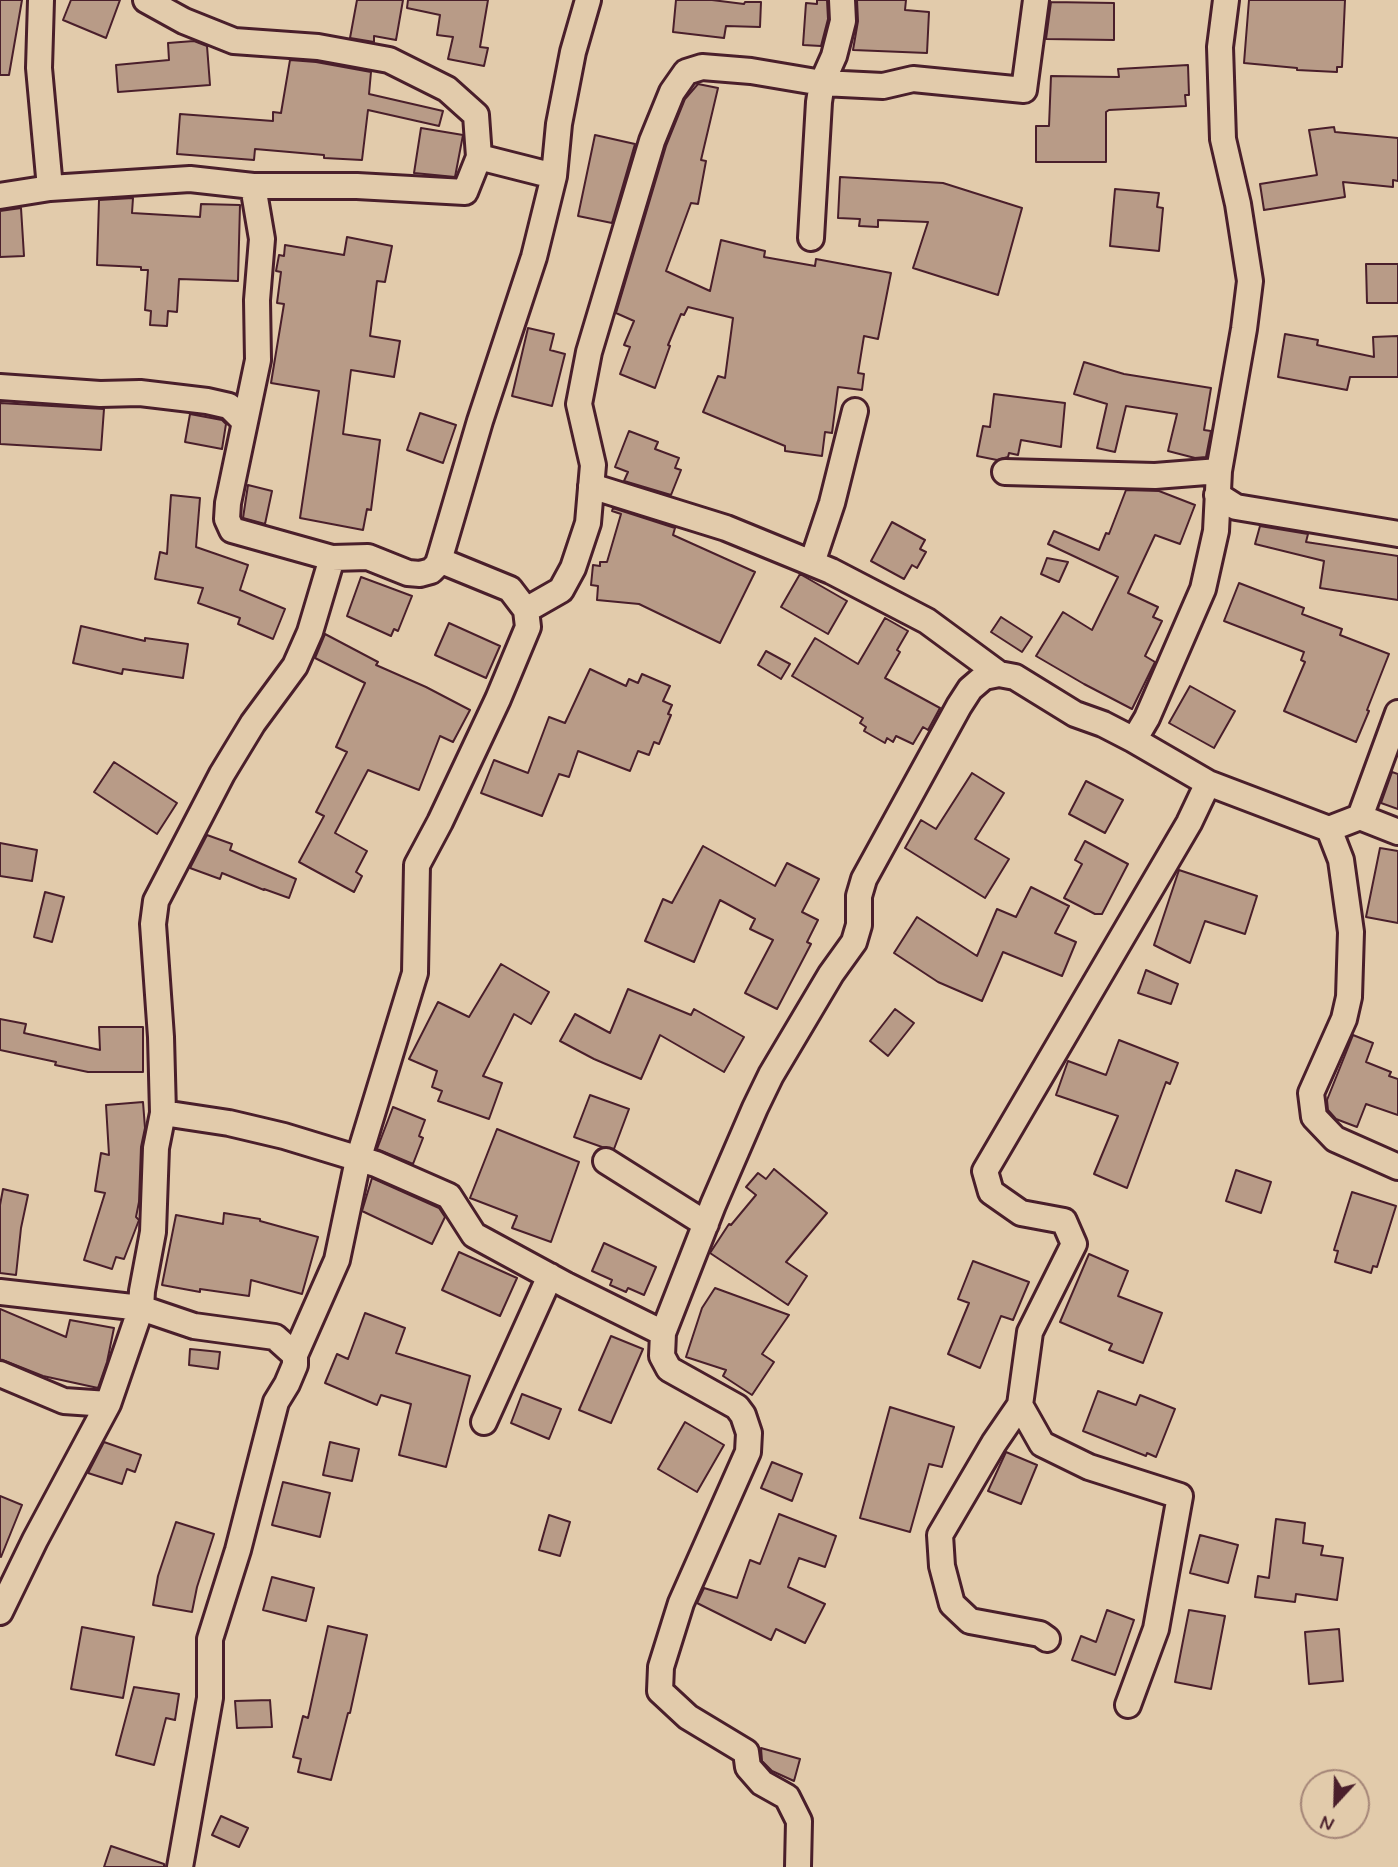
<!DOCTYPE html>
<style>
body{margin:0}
#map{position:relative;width:1398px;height:1867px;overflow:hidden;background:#e2cbab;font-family:Mynerve,sans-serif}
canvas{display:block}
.north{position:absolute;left:1300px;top:1769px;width:70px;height:70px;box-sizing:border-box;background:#e2cbab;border:2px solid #a58678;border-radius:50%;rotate:202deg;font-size:19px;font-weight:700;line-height:28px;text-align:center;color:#4a1f2b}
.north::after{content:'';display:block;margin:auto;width:24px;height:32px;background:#4a1f2b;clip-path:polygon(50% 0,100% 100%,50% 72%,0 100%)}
</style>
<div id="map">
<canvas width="1398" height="1867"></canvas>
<div class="north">N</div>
</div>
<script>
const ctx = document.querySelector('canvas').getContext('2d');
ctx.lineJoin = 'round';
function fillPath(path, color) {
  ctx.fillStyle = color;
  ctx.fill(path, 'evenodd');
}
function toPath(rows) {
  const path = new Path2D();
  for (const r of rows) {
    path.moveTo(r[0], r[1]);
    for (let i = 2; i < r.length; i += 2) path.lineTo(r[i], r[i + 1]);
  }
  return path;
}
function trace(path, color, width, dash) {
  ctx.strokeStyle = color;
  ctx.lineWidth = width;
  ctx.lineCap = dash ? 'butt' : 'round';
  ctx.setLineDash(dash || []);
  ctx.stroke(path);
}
const building = toPath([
 [0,0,22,0,9,75,0,75,0,0],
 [71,0,120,0,106,38,63,20,71,0],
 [357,0,403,0,396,40,374,36,374,42,350,38,357,0],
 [408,0,488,0,480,47,488,48,484,66,448,59,453,37,437,35,440,15,407,8,408,0],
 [676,0,712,0,744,4,745,2,761,2,760,27,726,26,724,38,673,32,676,0],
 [817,0,827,0,828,19,821,46,803,45,806,3,817,4,817,0],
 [857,0,906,0,905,10,929,12,927,53,853,50,858,21,857,0],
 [1249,0,1345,0,1342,67,1337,67,1337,72,1297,70,1297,68,1244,63,1249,0],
 [1051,2,1114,3,1114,40,1046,39,1051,2],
 [194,41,207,46,210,85,118,92,116,65,169,60,168,43,194,41],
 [290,60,316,62,371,72,369,94,443,111,439,126,368,110,362,160,324,158,324,155,255,149,254,160,177,154,180,114,273,121,273,112,281,113,290,60],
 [1188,65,1189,95,1185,95,1186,106,1109,110,1106,112,1106,162,1036,162,1036,126,1049,126,1051,76,1119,77,1118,69,1188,65],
 [698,84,718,88,701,160,706,161,698,204,691,203,666,271,710,291,721,240,765,251,764,257,815,266,816,259,891,273,878,339,864,336,858,373,864,374,862,390,838,387,832,433,825,432,822,456,785,451,785,446,703,412,718,376,725,378,733,318,688,307,684,315,681,314,668,345,670,346,655,388,620,374,630,347,624,345,634,321,616,313,666,146,685,99,698,84],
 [1334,127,1335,132,1398,138,1398,181,1393,180,1393,187,1343,182,1345,197,1264,210,1260,184,1317,175,1309,130,1334,127],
 [421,128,463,135,455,177,414,173,421,128],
 [595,135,635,144,612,223,578,216,595,135],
 [840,177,943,183,1022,208,998,295,913,268,928,222,878,220,878,227,859,226,860,219,838,218,840,177],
 [1115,189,1159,193,1157,207,1163,208,1159,251,1110,246,1115,189],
 [133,198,132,213,200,217,201,204,240,205,238,281,179,279,177,312,168,311,167,326,150,325,151,311,145,310,148,270,141,270,141,267,97,265,99,200,133,198],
 [21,208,24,256,0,257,0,211,21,208],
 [347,237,392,246,385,282,377,281,370,336,400,341,394,377,351,370,343,434,380,440,371,510,367,509,363,530,300,518,319,391,271,383,284,304,277,303,281,272,276,271,279,255,284,256,285,245,344,255,347,237],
 [1366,264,1398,264,1398,303,1367,303,1366,264],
 [528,328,554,334,550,350,565,354,552,406,512,396,528,328],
 [1285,334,1318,340,1317,345,1374,357,1373,337,1398,336,1398,377,1350,377,1347,390,1278,377,1285,334],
 [1084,362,1124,374,1211,388,1204,430,1211,431,1206,457,1195,458,1168,451,1177,414,1126,406,1115,452,1097,448,1107,404,1074,394,1084,362],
 [994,394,1065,403,1061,447,1021,440,1018,455,1009,453,1008,457,997,460,977,456,983,426,990,427,994,394],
 [0,403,104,409,101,450,0,444,0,403],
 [420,413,456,425,443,463,407,450,420,413],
 [190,414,222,420,226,424,222,449,185,442,190,414],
 [629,431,658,442,655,449,679,458,675,468,681,470,671,495,624,481,628,472,615,467,629,431],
 [248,485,272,491,265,524,243,518,248,485],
 [1126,490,1159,491,1195,505,1180,544,1155,535,1128,593,1158,607,1153,617,1162,621,1145,656,1155,662,1132,709,1084,684,1036,656,1063,612,1092,630,1118,577,1048,544,1054,531,1099,550,1106,533,1109,534,1126,490],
 [171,495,200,498,196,547,248,565,240,590,285,609,273,639,238,624,240,618,198,603,203,588,155,579,160,552,167,554,171,495],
 [613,508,675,528,673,535,755,572,720,643,639,604,597,600,598,586,591,585,593,565,600,566,600,562,607,562,621,514,612,511,613,508],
 [892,522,925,540,920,549,926,552,917,568,912,565,904,579,871,561,892,522],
 [1260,526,1308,534,1306,542,1398,556,1398,600,1320,588,1324,561,1255,544,1260,526],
 [1047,558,1068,562,1059,582,1041,574,1047,558],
 [800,574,847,601,828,634,781,607,800,574],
 [361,577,412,596,398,631,394,629,391,636,347,616,361,577],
 [1239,583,1304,608,1302,614,1342,629,1340,635,1389,654,1367,710,1369,711,1356,742,1284,711,1305,662,1301,660,1304,652,1224,621,1239,583],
 [1001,617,1032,637,1022,652,991,632,1001,617],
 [885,618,908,631,897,650,900,652,885,678,940,708,928,730,923,727,913,744,896,736,893,742,887,738,885,743,864,731,866,727,860,723,863,718,792,676,815,638,858,664,885,618],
 [449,623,500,646,486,678,435,655,449,623],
 [81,626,145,641,145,638,188,644,183,678,123,669,122,674,73,663,81,626],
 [325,634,378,662,376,665,426,687,470,710,453,742,440,736,419,790,368,770,335,833,367,851,356,872,362,876,354,892,299,862,324,816,316,812,347,752,336,747,365,683,315,658,325,634],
 [766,651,790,664,781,679,758,665,766,651],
 [590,669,626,686,629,679,638,683,642,674,670,686,663,701,672,705,668,714,671,715,659,744,654,742,649,755,638,751,630,771,578,751,569,777,559,774,542,816,481,793,494,760,528,773,549,717,565,723,590,669],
 [1190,686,1235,711,1214,748,1169,723,1190,686],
 [114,762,177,803,157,834,94,792,114,762],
 [1392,772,1398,774,1398,809,1381,803,1392,772],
 [972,773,1004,793,975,839,1009,859,985,898,905,848,921,820,936,829,972,773],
 [1086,781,1123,800,1105,833,1069,814,1086,781],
 [207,835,232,844,230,850,296,879,289,898,264,889,264,890,222,873,220,879,190,868,207,835],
 [1085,841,1128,864,1102,914,1095,914,1064,898,1082,864,1075,860,1085,841],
 [0,843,37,850,32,881,0,876,0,843],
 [703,846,775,886,787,863,819,879,802,912,818,920,807,942,811,944,777,1009,745,993,773,940,750,929,755,919,720,900,694,962,645,941,663,899,672,903,703,846],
 [1380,848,1398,851,1398,923,1366,917,1380,848],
 [1179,870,1257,896,1245,934,1205,921,1190,963,1154,945,1179,870],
 [1031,887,1069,906,1055,933,1076,942,1062,976,1003,952,982,1001,938,982,894,953,917,917,977,956,997,909,1016,917,1031,887],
 [45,892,64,897,52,942,34,937,45,892],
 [501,964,549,992,531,1024,514,1014,483,1076,502,1083,489,1119,438,1101,442,1091,432,1087,437,1071,409,1059,438,1002,469,1017,501,964],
 [1146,970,1178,984,1171,1004,1138,993,1146,970],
 [628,989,691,1015,694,1009,744,1037,724,1072,660,1035,641,1079,594,1059,560,1041,575,1014,610,1033,628,989],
 [895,1009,914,1023,888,1056,870,1041,895,1009],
 [0,1019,26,1024,24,1033,100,1050,99,1027,143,1027,143,1072,88,1072,55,1065,56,1062,0,1050,0,1019],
 [1353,1035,1373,1043,1366,1062,1391,1072,1389,1076,1398,1079,1398,1115,1366,1104,1357,1127,1336,1119,1328,1110,1327,1100,1353,1035],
 [1119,1040,1178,1063,1170,1084,1166,1082,1127,1188,1094,1174,1118,1116,1056,1095,1068,1061,1106,1075,1119,1040],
 [590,1095,629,1109,614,1149,602,1147,574,1137,590,1095],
 [143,1102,145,1128,141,1147,139,1202,136,1217,139,1220,124,1259,116,1257,112,1269,84,1260,105,1193,95,1191,101,1153,109,1155,106,1105,143,1102],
 [393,1107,425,1120,419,1136,423,1138,413,1164,377,1149,393,1107],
 [497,1129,579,1162,551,1242,512,1228,517,1216,470,1198,497,1129],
 [774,1169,827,1213,786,1262,807,1276,788,1305,710,1253,729,1224,731,1225,756,1195,746,1187,758,1173,766,1179,774,1169],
 [1236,1170,1271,1182,1261,1213,1226,1201,1236,1170],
 [372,1178,439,1208,445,1217,432,1244,362,1211,372,1178],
 [3,1189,28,1195,21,1228,16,1275,0,1273,0,1205,3,1189],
 [1352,1192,1396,1206,1377,1267,1373,1266,1371,1273,1335,1262,1338,1251,1334,1250,1352,1192],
 [224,1213,260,1219,260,1221,318,1237,302,1294,251,1280,249,1296,200,1289,200,1292,162,1285,176,1215,223,1224,224,1213],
 [604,1243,656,1267,644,1295,628,1288,626,1292,610,1285,612,1280,592,1271,604,1243],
 [459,1252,517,1278,500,1316,442,1290,459,1252],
 [1089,1254,1128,1271,1118,1296,1162,1313,1143,1363,1109,1350,1112,1344,1060,1322,1089,1254],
 [973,1261,1029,1282,1013,1320,1001,1316,980,1368,948,1354,969,1303,958,1299,973,1261],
 [715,1288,789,1315,762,1354,774,1362,752,1395,723,1376,726,1370,686,1357,702,1308,715,1288],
 [0,1309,66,1337,70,1320,114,1328,107,1362,98,1388,43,1376,0,1359,0,1309],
 [365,1313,405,1328,396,1353,470,1376,446,1467,399,1455,411,1404,381,1395,377,1405,325,1383,337,1354,348,1359,365,1313],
 [611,1336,643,1349,611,1423,579,1410,611,1336],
 [190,1349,220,1352,218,1369,189,1365,190,1349],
 [1098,1391,1136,1405,1140,1395,1175,1409,1156,1457,1147,1453,1146,1456,1083,1431,1098,1391],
 [522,1394,561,1409,549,1439,511,1423,522,1394],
 [890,1407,954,1427,942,1467,929,1464,910,1532,860,1518,890,1407],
 [685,1422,724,1445,697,1492,658,1469,685,1422],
 [104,1442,141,1455,135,1472,127,1469,122,1484,88,1473,104,1442],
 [330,1442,359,1449,352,1481,323,1475,330,1442],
 [1006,1452,1037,1465,1021,1504,988,1491,1006,1452],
 [772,1462,802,1474,792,1501,761,1488,772,1462],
 [283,1482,330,1493,320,1537,272,1525,283,1482],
 [0,1496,22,1505,1,1557,0,1556,0,1496],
 [779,1514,836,1536,825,1567,799,1558,788,1587,825,1604,805,1643,776,1629,771,1640,697,1603,704,1588,737,1598,750,1560,760,1564,779,1514],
 [549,1515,570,1522,560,1556,539,1550,549,1515],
 [1276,1519,1305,1523,1303,1543,1323,1546,1321,1555,1343,1558,1337,1600,1296,1594,1295,1602,1255,1597,1258,1576,1269,1578,1276,1519],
 [176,1522,214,1534,197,1587,192,1612,153,1605,158,1576,176,1522],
 [1200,1535,1238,1545,1228,1583,1190,1573,1200,1535],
 [272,1577,314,1588,306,1621,263,1610,272,1577],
 [1107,1610,1134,1620,1115,1675,1072,1660,1081,1636,1096,1642,1107,1610],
 [1189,1610,1225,1616,1211,1689,1175,1682,1189,1610],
 [328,1626,367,1635,350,1713,348,1713,331,1780,298,1772,301,1759,293,1757,303,1716,308,1718,328,1626],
 [82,1627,134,1637,123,1698,71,1689,82,1627],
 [1339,1629,1343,1681,1309,1684,1305,1632,1339,1629],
 [134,1687,179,1694,175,1720,166,1718,154,1765,116,1755,134,1687],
 [270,1700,272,1727,237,1728,235,1701,270,1700],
 [761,1748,800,1759,794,1781,772,1771,762,1761,761,1748],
 [221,1816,248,1828,239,1847,212,1835,221,1816],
 [111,1846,164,1864,164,1867,104,1867,111,1846]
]);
const street = toPath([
 [41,0,39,68,50,188],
 [479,157,554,176],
 [253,186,262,239,257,300,258,360,228,503,227,519,232,530,332,558,368,557,408,573,420,574,431,571,438,564,480,421,534,257,554,176,559,124,573,52,588,0],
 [0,196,50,188,190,179,253,186,357,186,465,192,479,157,476,115,447,89,389,60,318,47,234,41,184,21,146,0],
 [811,238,819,102,822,83,834,56,843,21,842,0],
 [0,387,100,394,140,393,207,401,229,406,245,422],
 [1005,472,1155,476,1219,471],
 [591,486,726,528,831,571,927,621,999,674],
 [1217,495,1236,507,1398,534],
 [812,563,832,503,855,411],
 [526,610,561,590,573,568,588,523,593,465,579,404,589,352,652,141,672,92,686,72,702,67,751,71,822,83,883,86,913,79,1024,90,1036,0],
 [1134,740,1147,718,1203,589,1216,531,1219,471,1244,329,1250,281,1238,204,1223,139,1220,47,1226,0],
 [1360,817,1398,713],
 [1329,829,1341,860,1351,932,1349,997,1344,1019,1311,1093,1314,1117,1335,1139,1398,1167],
 [163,1113,229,1123,284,1136,376,1164,449,1196,474,1235,566,1285,663,1333],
 [606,1161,706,1224],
 [0,1292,141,1308,194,1326,275,1337,295,1355],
 [0,1374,64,1401,108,1404,141,1308,142,1291,153,1232,156,1148,163,1113,161,1037,153,924,156,901,222,774,253,723,295,666,310,632,332,558],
 [1020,1405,994,1443,940,1535,942,1566,952,1604,970,1621,1040,1634,1047,1639],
 [484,1422,550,1276],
 [0,1612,35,1540,108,1404],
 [1128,1705,1156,1629,1180,1496,1089,1467,1042,1444,1020,1405,1030,1332,1074,1244,1064,1221,1021,1213,991,1192,985,1171,1189,823,1208,783],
 [180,1867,210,1698,210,1639,238,1550,276,1402,287,1384,295,1365,295,1355,337,1260,358,1160,415,973,417,865,440,822,498,699,528,627,526,610,510,589,439,560],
 [798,1867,799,1821,787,1797,762,1783,748,1767,746,1752,688,1717,660,1691,661,1667,681,1603,748,1452,749,1433,743,1415,737,1407,669,1369,662,1356,663,1333,713,1205,755,1108,771,1075,831,974,854,942,859,925,859,896,864,879,959,706,970,689,984,677,999,674,1015,677,1075,714,1103,724,1134,740,1208,783,1329,829,1360,817,1398,832]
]);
fillPath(building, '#b89b87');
trace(building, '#4a1f2b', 2);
trace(street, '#4a1f2b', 30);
trace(street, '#e2cbab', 24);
</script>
